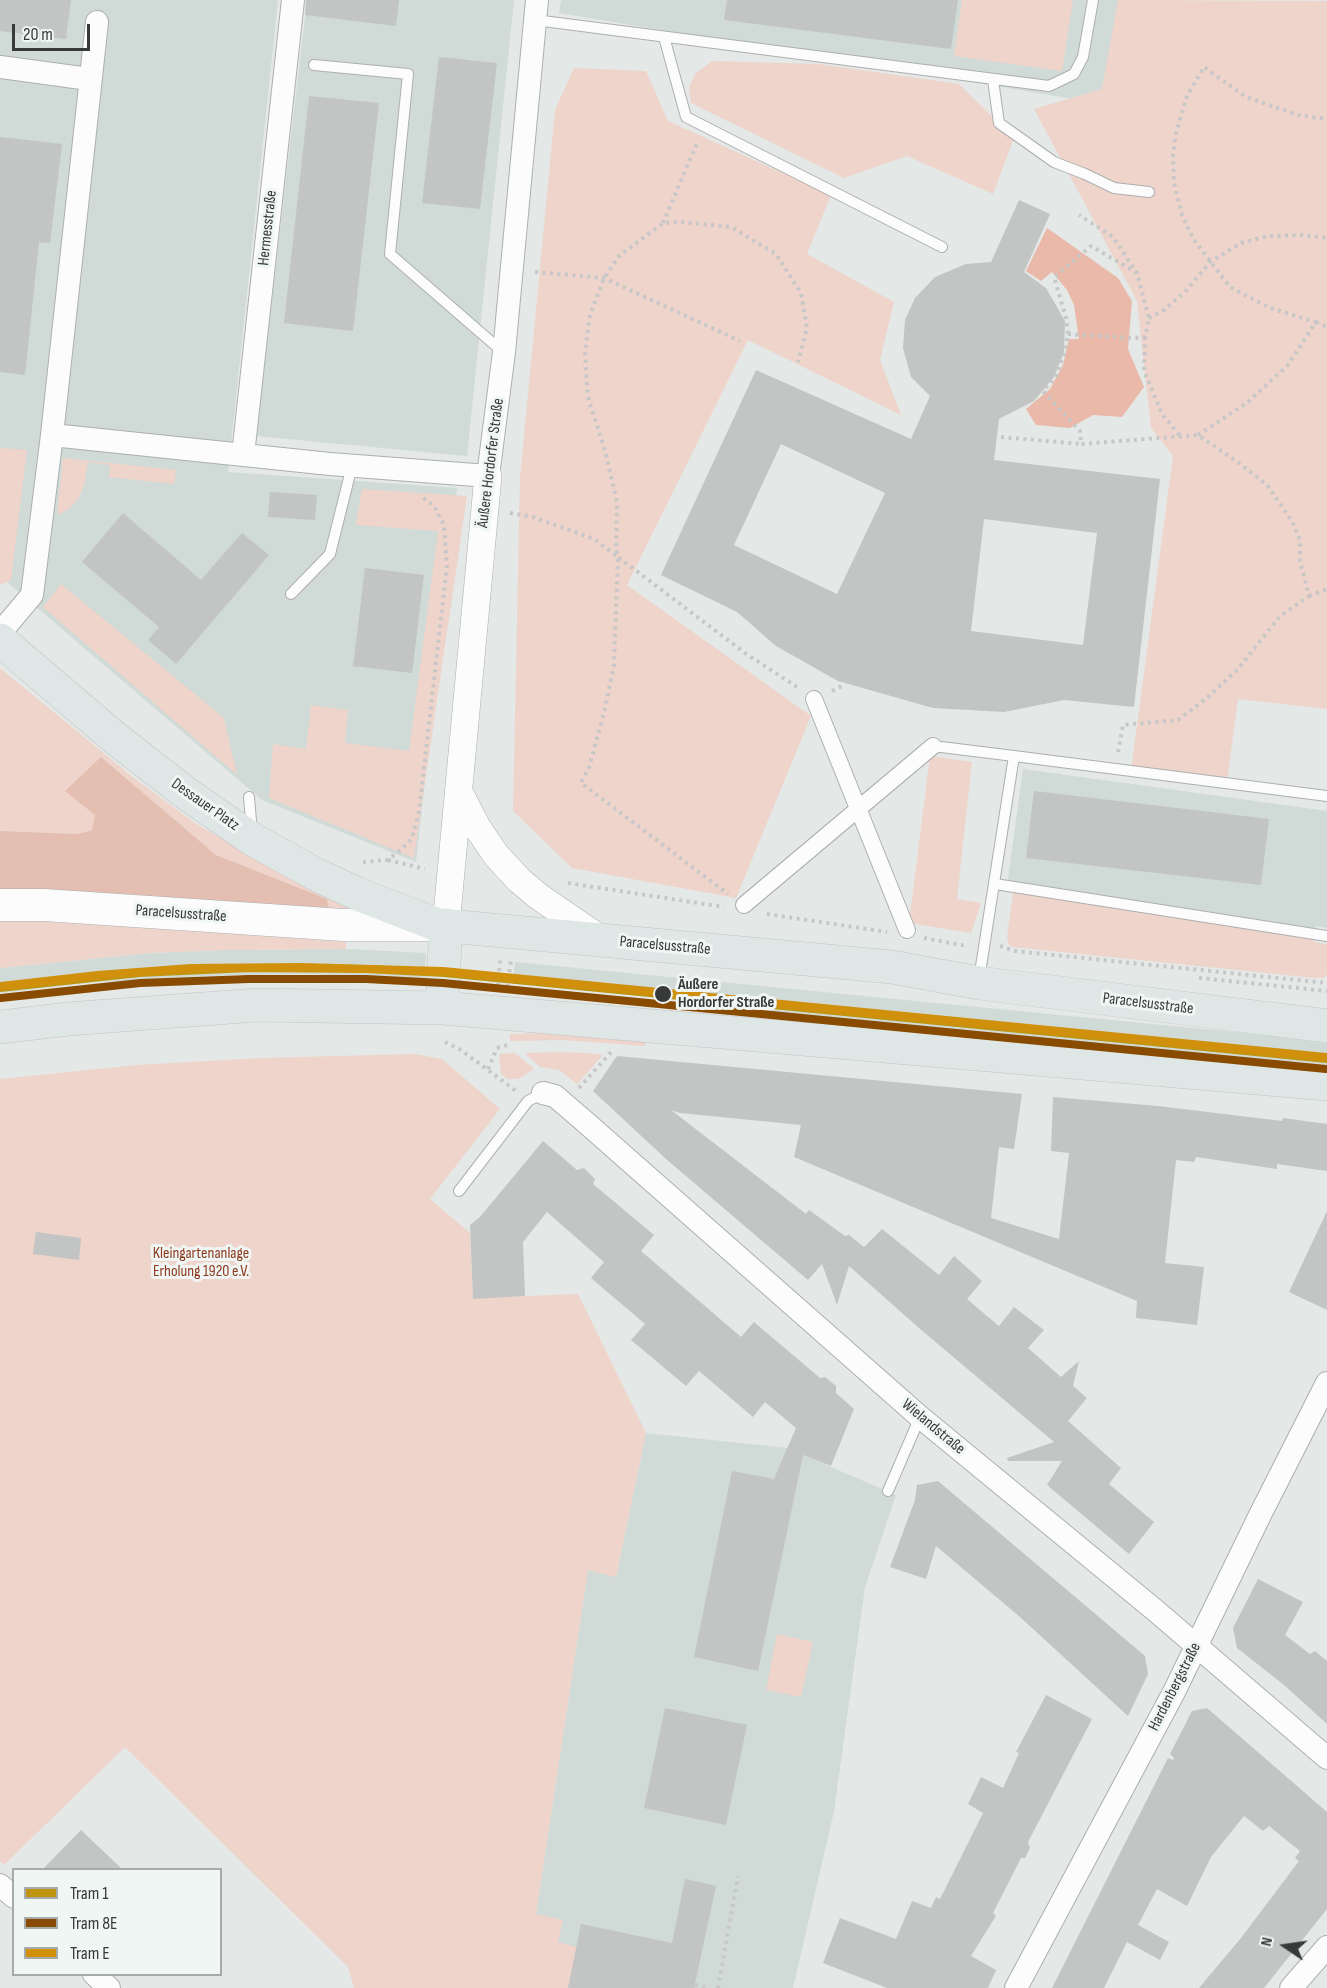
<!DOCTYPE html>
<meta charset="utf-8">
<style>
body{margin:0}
#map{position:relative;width:1327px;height:1988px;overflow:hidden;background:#e4e8e6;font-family:"Sofia Sans Condensed",sans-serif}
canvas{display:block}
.legend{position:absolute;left:12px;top:1868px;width:210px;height:108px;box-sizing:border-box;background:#f0f6f4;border:2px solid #a6abaa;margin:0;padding:8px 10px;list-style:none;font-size:18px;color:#383a3a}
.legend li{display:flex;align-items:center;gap:12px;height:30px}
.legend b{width:30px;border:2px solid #a6abaa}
.north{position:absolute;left:1255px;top:1916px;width:60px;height:60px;-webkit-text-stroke:4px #f0f6f4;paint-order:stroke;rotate:283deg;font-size:16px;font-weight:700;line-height:24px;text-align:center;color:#383a3a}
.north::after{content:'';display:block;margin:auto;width:21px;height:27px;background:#383a3a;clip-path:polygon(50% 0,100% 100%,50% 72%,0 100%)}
.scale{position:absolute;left:12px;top:24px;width:78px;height:27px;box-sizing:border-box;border:3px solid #383a3a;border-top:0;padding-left:8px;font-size:18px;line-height:21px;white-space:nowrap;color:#383a3a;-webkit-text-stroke:4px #f0f6f4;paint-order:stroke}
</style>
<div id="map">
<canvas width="1327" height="1988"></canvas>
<ul class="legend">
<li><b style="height:8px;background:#c09411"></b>Tram 1</li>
<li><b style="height:8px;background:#884b00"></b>Tram 8E</li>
<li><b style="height:8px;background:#d1900c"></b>Tram E</li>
</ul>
<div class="north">N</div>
<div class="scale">20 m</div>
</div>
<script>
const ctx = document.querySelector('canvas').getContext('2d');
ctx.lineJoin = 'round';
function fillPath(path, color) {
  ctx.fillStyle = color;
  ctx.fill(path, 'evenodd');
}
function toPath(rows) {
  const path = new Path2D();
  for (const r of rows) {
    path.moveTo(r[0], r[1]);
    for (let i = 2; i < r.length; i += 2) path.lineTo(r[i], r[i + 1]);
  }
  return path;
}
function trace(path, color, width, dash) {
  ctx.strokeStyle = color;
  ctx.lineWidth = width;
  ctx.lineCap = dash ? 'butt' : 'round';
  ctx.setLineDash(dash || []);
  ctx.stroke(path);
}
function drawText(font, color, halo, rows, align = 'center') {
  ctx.font = font + ' "Sofia Sans Condensed",sans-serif';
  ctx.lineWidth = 6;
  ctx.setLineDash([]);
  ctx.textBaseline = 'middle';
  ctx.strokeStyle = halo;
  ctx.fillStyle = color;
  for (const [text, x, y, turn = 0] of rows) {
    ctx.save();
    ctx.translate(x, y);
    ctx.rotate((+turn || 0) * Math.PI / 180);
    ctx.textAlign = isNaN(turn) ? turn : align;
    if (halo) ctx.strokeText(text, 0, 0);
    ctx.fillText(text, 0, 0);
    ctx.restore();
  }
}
const built = toPath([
 [0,0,278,0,228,472,457,488,416,862,262,800,0,576],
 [307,0,514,0,467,456,256,436],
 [561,0,1130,0,1115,106,559,13],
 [1023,769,1327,811,1327,928,1316,926,1315,934,1007,886],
 [346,949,426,953,425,978,310,974,231,975,95,982,0,993,0,968,150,953,225,950],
 [515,962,1327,1041,1327,1066,773,1012,767,1009,513,983],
 [646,1433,787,1448,896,1495,865,1587,834,1811,793,1988,568,1988,558,1942,536,1914,588,1570,616,1577]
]);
const green = toPath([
 [962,0,1073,0,1062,71,954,56],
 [1118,0,1327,1,1327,709,1238,699,1227,782,1131,770,1173,456,1151,428,1137,301,1034,109,1102,89],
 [712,61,818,64,959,84,1014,138,993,194,907,156,844,178,691,103,689,87,696,73],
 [574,68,646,71,668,121,831,195,807,254,894,302,880,360,901,415,748,340,627,585,811,716,736,898,572,868,513,811,520,478,555,110],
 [0,448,27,450,11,580,2,585,0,583],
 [63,458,176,470,174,484,109,477,110,465,88,462,84,486,78,499,70,508,60,514,57,513],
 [362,489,467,496,414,858,269,798,273,744,306,749,311,705,348,710,345,743,409,751,438,531,356,525],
 [61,584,224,718,237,775,43,607],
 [0,668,134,778,195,823,269,866,346,901,348,913,329,911,327,899,216,855,101,757,95,815,92,830,78,834,0,831],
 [930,756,972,762,957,899,981,903,971,933,909,923],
 [1014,887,1315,934,1314,942,1327,944,1327,975,1323,978,1315,978,1013,947,1009,945,1007,937],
 [0,919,87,922,346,942,346,949,225,950,150,953,0,968],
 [545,1033,646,1038,645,1046,564,1040,510,1041,510,1034],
 [558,1052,588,1053,603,1055,577,1084,559,1070,540,1067,525,1053],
 [515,1053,534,1069,518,1079,507,1079,501,1074,499,1057,500,1054],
 [414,1054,442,1059,500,1109,430,1199,470,1233,473,1298,578,1294,646,1433,616,1577,588,1570,536,1914,563,1920,558,1942,577,1947,568,1988,354,1988,348,1967,125,1747,4,1865,0,1861,0,1079,137,1065,261,1058],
 [777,1634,813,1642,801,1697,766,1690]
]);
const forest = toPath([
 [101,757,216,855,327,899,329,911,127,894,0,890,0,831,78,834,92,830,95,815,65,791]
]);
const water = toPath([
 [1047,228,1118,278,1132,301,1128,349,1144,387,1122,417,1093,415,1070,428,1036,425,1026,409,1050,389,1063,365,1069,339,1079,339,1074,305,1067,290,1052,272,1041,281,1026,271]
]);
const building = toPath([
 [0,0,71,0,66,39,0,31],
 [306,0,399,0,396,26,305,15],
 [727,0,958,0,951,49,724,20],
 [439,57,497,63,480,209,422,203],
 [309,96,379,103,353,331,284,323],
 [0,137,62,144,50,243,39,242,25,375,0,372],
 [1019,200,1050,214,1024,272,1046,288,1065,321,1064,352,1054,377,1034,401,999,419,994,460,1160,479,1134,707,1064,700,1004,712,933,708,838,681,776,646,737,612,661,575,756,370,911,439,930,396,911,377,903,348,905,320,915,298,935,277,966,264,991,262],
 [781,444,885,493,837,594,734,545],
 [984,519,1097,533,1083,645,971,631],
 [270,492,317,495,315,520,268,517],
 [123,513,201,580,242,533,269,555,176,664,148,640,159,627,82,562],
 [365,568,424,575,412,673,353,666],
 [1034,791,1269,819,1261,885,1026,858],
 [617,1056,1022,1094,1014,1149,999,1147,991,1218,1059,1239,1069,1153,1051,1151,1053,1097,1158,1106,1282,1121,1283,1118,1327,1124,1327,1171,1277,1164,1277,1169,1196,1157,1194,1162,1176,1160,1165,1263,1204,1267,1197,1325,1136,1318,1137,1301,794,1157,801,1125,680,1113,671,1110,806,1214,809,1210,845,1236,849,1235,864,1247,882,1229,939,1275,954,1256,982,1281,967,1299,999,1326,1014,1307,1044,1330,1028,1348,1061,1377,1079,1361,1073,1386,1087,1398,1068,1421,1121,1468,1109,1484,1154,1522,1129,1554,1047,1485,1062,1461,1008,1461,1007,1458,1054,1442,919,1328,849,1266,837,1305,822,1264,808,1280,666,1159,593,1091],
 [543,1141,577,1170,584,1168,595,1179,593,1184,654,1235,641,1251,741,1337,754,1322,820,1378,825,1377,836,1386,836,1393,854,1409,831,1466,803,1455,758,1671,694,1657,732,1471,774,1479,796,1428,765,1402,753,1417,699,1371,686,1386,631,1340,645,1324,591,1278,604,1262,547,1212,523,1242,525,1296,473,1299,470,1225,480,1217],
 [1327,1211,1327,1310,1289,1292],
 [36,1232,81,1238,79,1260,33,1254],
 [938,1481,1145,1656,1148,1674,1128,1716,1020,1617,936,1546,926,1579,890,1567,915,1500,917,1485],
 [1258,1579,1303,1602,1285,1635,1310,1654,1315,1651,1327,1661,1327,1724,1284,1685,1237,1648,1233,1628],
 [1046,1695,1092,1719,1028,1842,1030,1848,1025,1858,1021,1858,993,1913,996,1916,971,1956,996,1970,988,1988,887,1988,823,1963,840,1918,896,1939,912,1901,931,1908,936,1897,940,1899,983,1813,968,1804,981,1777,1003,1788,1019,1753,1016,1752],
 [665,1708,747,1725,726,1825,644,1808],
 [1207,1708,1327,1812,1327,1909,1264,1988,1199,1988,1241,1938,1299,1861,1295,1858,1300,1851,1269,1826,1263,1831,1244,1816,1211,1857,1187,1906,1157,1889,1138,1925,1169,1942,1160,1960,1127,1942,1104,1988,1052,1988,1168,1758,1173,1760,1174,1758,1170,1754,1192,1711],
 [81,1830,122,1869,43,1869],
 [685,1879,716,1886,694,1988,568,1988,581,1924,672,1943]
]);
const path = toPath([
 [663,223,698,141],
 [535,272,604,278,740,341],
 [1149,318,1164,310,1185,292,1210,262,1241,243,1268,236,1303,235,1327,238],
 [1316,322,1327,327],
 [1068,334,1133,338,1145,337,1149,318,1137,273,1113,237,1079,215],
 [1145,337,1144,371,1162,414,1181,437],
 [1198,435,1248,402,1287,366,1316,322,1270,308,1230,287,1194,240,1182,215,1174,183,1173,154,1176,133,1187,96,1204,67,1246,97,1298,115,1327,119],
 [1001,437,1081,444],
 [510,513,533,517,594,539,618,557,614,665,604,713,589,767,581,783,728,894],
 [1309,596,1327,589],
 [797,687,745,653,618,557,616,549,617,502,604,447,589,401,587,387,585,351,590,315,604,278,619,256,663,223,680,222,731,227,776,254,801,293,807,328,798,362],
 [832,691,842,686],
 [1118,752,1123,725,1178,720,1208,697,1238,669,1280,616,1309,596,1300,561,1300,540,1292,521,1267,485,1239,463,1198,435,1081,444,1080,431,1043,391,1056,376,1065,351,1068,334,1066,318,1054,277,1091,246,1137,273],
 [388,860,425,869],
 [363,862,387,860,401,850,412,838,419,812,447,566,444,525,434,506,422,497],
 [568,883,724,907],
 [767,914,887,932],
 [924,938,967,946],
 [1000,946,1015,951,1327,983],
 [1199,978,1327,991],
 [498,986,500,960],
 [507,987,511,961],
 [445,1042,461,1050,516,1091],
 [497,1048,507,1045],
 [488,1069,497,1048],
 [579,1088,612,1051],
 [695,1985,706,1988],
 [718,1988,738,1876]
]);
const service = toPath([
 [535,20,1049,86,1074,74,1083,57,1093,0],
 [664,37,686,117,942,247],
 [314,65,408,74,390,254,503,352],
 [993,80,999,123,1054,162,1085,174,1114,188,1149,192],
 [291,594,330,554,352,466],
 [933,746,1014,756,979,979],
 [1014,756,1327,796],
 [249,797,252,833],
 [995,884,1327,936],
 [459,1191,528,1101,543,1093],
 [888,1491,920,1417]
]);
const pedestrian = toPath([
 [814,699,907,930],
 [744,905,933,746]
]);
const minor = toPath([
 [97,22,52,435,330,464,488,476,504,352,537,0],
 [0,67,89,79],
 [243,455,293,0],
 [0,633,32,595,52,435],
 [543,1093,555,1096,583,1120,920,1417,1156,1611,1327,1758],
 [0,1885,14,1897],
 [94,1974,109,1988],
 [1016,1988,1174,1692,1260,1515,1327,1383],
 [1291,1988,1327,1947]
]);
const tertiary = toPath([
 [459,792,477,827,496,855,519,880,538,896,602,940],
 [446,925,488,476]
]);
const secondary = toPath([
 [0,905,44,905,343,925,437,925]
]);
const primary = toPath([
 [0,640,115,738,187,794,252,839,317,875,358,894,438,925,892,967,979,983,1327,1026],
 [442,1008,446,925],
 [0,1027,68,1019,257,1005,442,1008,1327,1084]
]);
const tram1 = toPath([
 [0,988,139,973,249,968,366,969,444,973,1327,1059]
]);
const tram2 = toPath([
 [1,998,140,983,249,979,366,979,443,983,1326,1069]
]);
const tram3 = toPath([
 [1,986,98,975,191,968,301,967,443,971,1326,1057]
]);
const markers = [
 [663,994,9,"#383a3a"]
];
const streetNames = [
 ["Hermesstraße",268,228,-84],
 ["Äußere Hordorfer Straße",491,463,-83],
 ["Dessauer Platz",205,805,35],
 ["Paracelsusstraße",181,914,4],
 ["Paracelsusstraße",665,946,5],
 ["Paracelsusstraße",1148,1004,7],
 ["Wielandstraße",933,1427,40],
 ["Hardenbergstraße",1175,1687,-63]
];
const stopNames = [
 ["Äußere",678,985],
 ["Hordorfer Straße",678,1003]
];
const parkNames = [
 ["Kleingartenanlage",201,1254],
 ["Erholung 1920 e.V.",201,1272]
];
fillPath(built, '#d0dad6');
fillPath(green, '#eed4ca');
fillPath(forest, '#e3beb1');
fillPath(water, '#eab9a9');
fillPath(building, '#c2c5c3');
trace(service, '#adafae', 12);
trace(pedestrian, '#adafae', 18);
trace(minor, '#adafae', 24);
trace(tertiary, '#adafae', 28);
trace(secondary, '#adafae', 33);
trace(primary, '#c2c4c4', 34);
trace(path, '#c7c7c7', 4, [3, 4.5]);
trace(service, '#fbfcfb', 10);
trace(pedestrian, '#fbfcfb', 16);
trace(minor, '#fbfcfb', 22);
trace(tertiary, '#fbfcfb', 27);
trace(secondary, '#fbfcfb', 32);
trace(primary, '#dee7e5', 33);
trace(tram1, '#c09411', 8);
trace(tram2, '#884b00', 8);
trace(tram3, '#d1900c', 8);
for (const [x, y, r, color] of markers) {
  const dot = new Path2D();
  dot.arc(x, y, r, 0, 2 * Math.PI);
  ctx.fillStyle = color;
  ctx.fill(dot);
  trace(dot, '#f0f6f4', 2);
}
drawText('16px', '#383a3a', '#f0f6f4', streetNames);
drawText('bold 16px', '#383a3a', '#f0f6f4', stopNames, 'left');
drawText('16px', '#8c391e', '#f0f6f4', parkNames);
</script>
